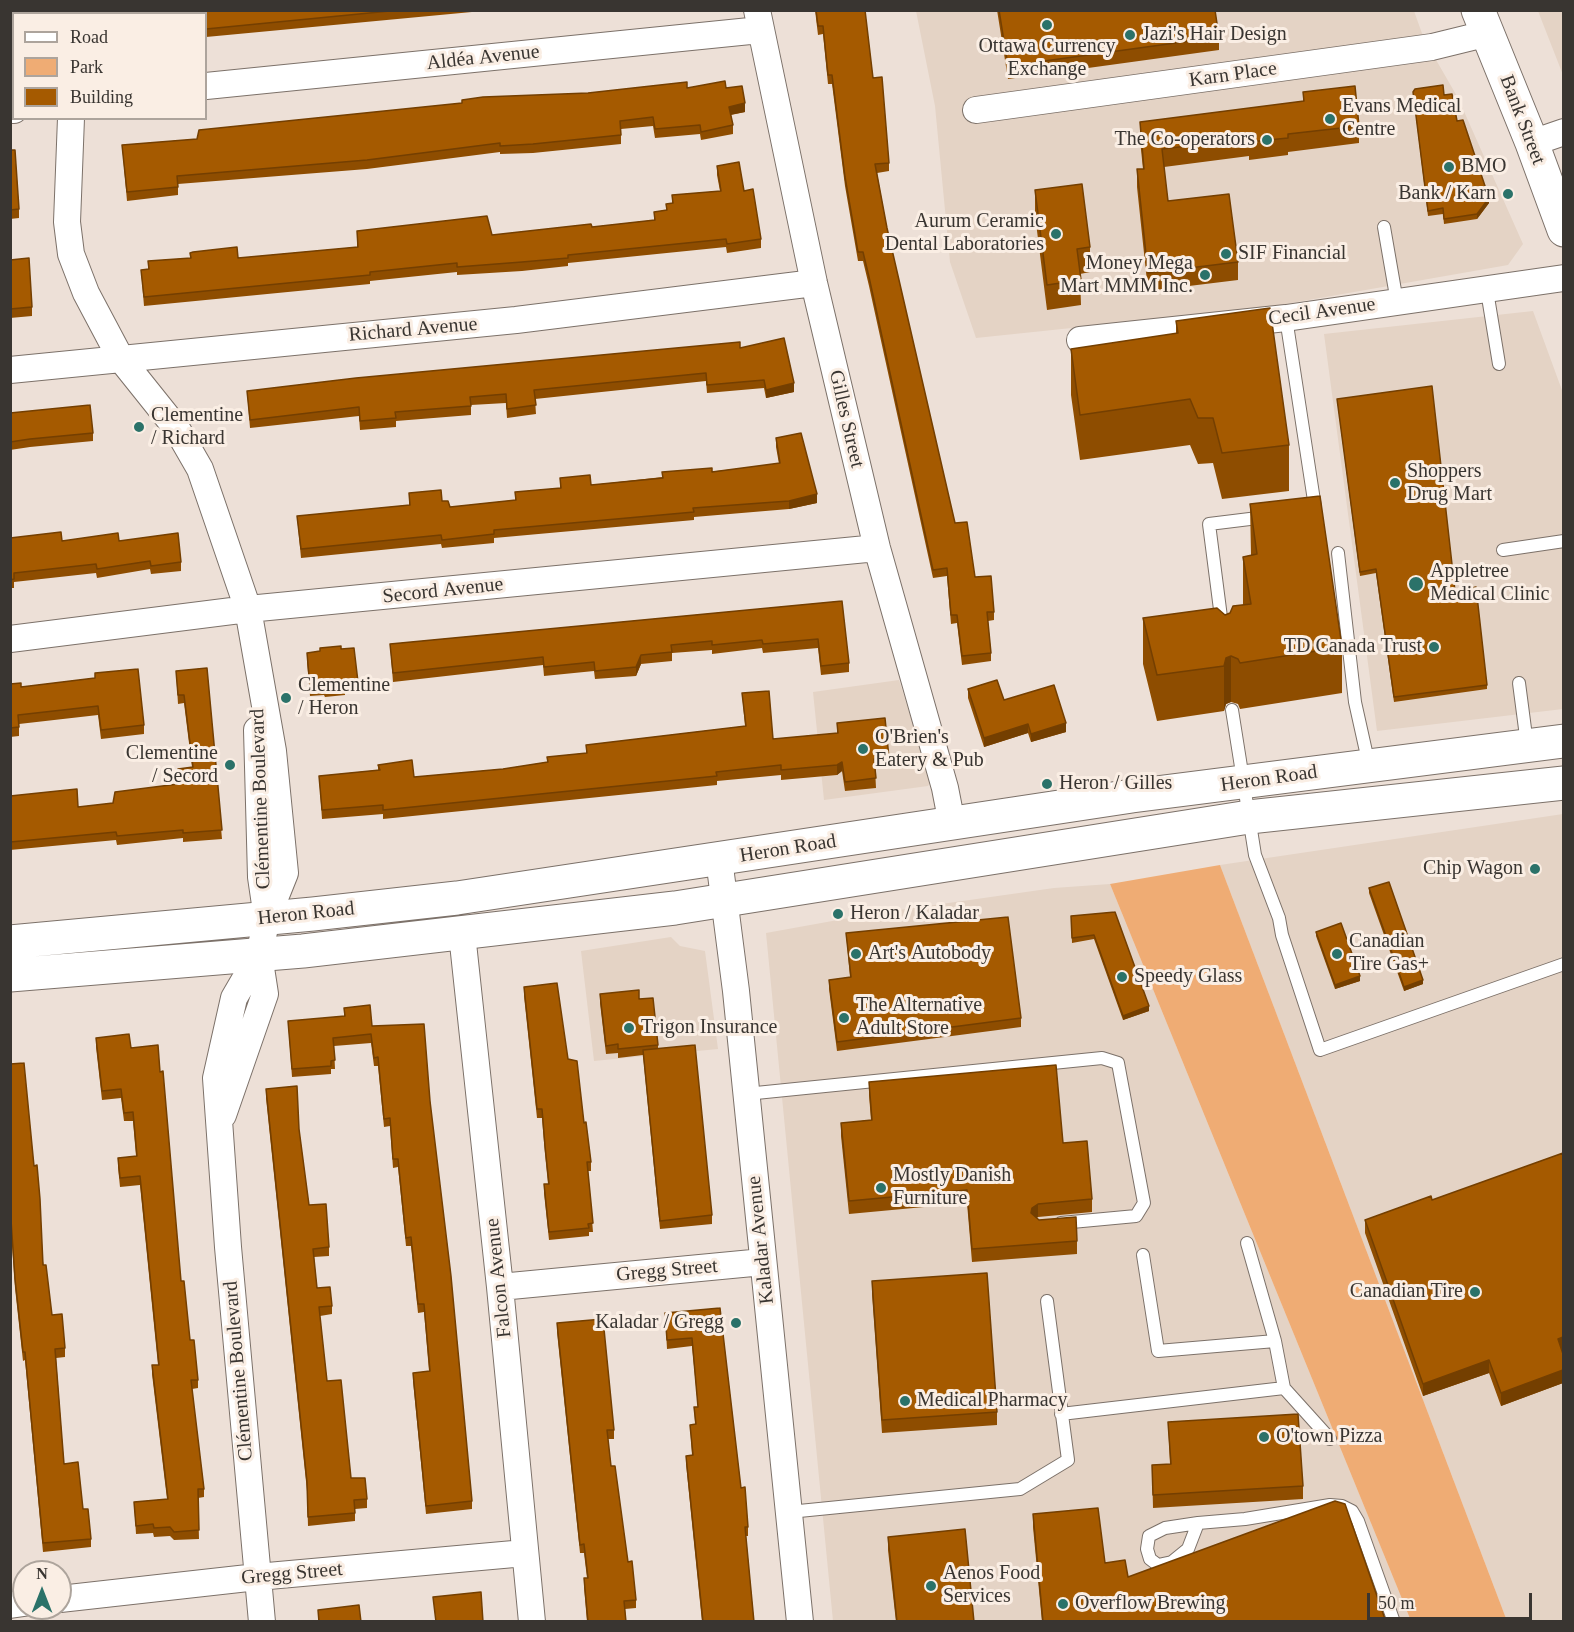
<!DOCTYPE html>
<meta charset="utf-8">
<style>
body{margin:0}
#map{position:relative;width:1574px;height:1632px;overflow:hidden;background:#ede0d7;font-family:Georgia,serif}
canvas{display:block}
.frame{position:absolute;inset:0;border:12px solid #393531;pointer-events:none}
.legend{position:absolute;left:12px;top:12px;width:195px;height:108px;box-sizing:border-box;background:#faeee4;border:2px solid #ada49c;margin:0;padding:8px 10px;list-style:none;font-size:18px;color:#393531}
.legend li{display:flex;align-items:center;gap:12px;height:30px}
.legend b{width:30px;border:2px solid #ada49c}
.north{position:absolute;left:12px;top:1560px;width:60px;height:60px;box-sizing:border-box;background:#faeee4;border:2px solid #ada49c;border-radius:50%;rotate:0deg;font-size:16px;font-weight:700;line-height:24px;text-align:center;color:#393531}
.north::after{content:'';display:block;margin:auto;width:21px;height:27px;background:#2b7269;clip-path:polygon(50% 0,100% 100%,50% 72%,0 100%)}
.scale{position:absolute;left:1367px;top:1593px;width:165px;height:27px;box-sizing:border-box;border:3px solid #393531;border-top:0;padding-left:8px;font-size:18px;line-height:21px;white-space:nowrap;color:#393531;-webkit-text-stroke:4px #faeee4;paint-order:stroke}
</style>
<div id="map">
<canvas width="1574" height="1632"></canvas>
<div class="frame"></div>
<ul class="legend">
<li><b style="height:8px;background:#fff"></b>Road</li>
<li><b style="height:16px;background:#efac74"></b>Park</li>
<li><b style="height:16px;background:#a55a00"></b>Building</li>
</ul>
<div class="north">N</div>
<div class="scale">50 m</div>
</div>
<script>
const ctx = document.querySelector('canvas').getContext('2d');
ctx.lineJoin = 'round';
function fillPath(path, color) {
  ctx.fillStyle = color;
  ctx.fill(path, 'evenodd');
}
function toPath(rows) {
  const path = new Path2D();
  for (const r of rows) {
    path.moveTo(r[0], r[1]);
    for (let i = 2; i < r.length; i += 2) path.lineTo(r[i], r[i + 1]);
  }
  return path;
}
function trace(path, color, width, dash) {
  ctx.strokeStyle = color;
  ctx.lineWidth = width;
  ctx.lineCap = dash ? 'butt' : 'round';
  ctx.setLineDash(dash || []);
  ctx.stroke(path);
}
function drawText(font, color, halo, rows, align = 'center') {
  ctx.font = font + ' Georgia,serif';
  ctx.lineWidth = 6;
  ctx.setLineDash([]);
  ctx.textBaseline = 'middle';
  ctx.strokeStyle = halo;
  ctx.fillStyle = color;
  for (const [text, x, y, turn = 0] of rows) {
    ctx.save();
    ctx.translate(x, y);
    ctx.rotate((+turn || 0) * Math.PI / 180);
    ctx.textAlign = isNaN(turn) ? turn : align;
    if (halo) ctx.strokeText(text, 0, 0);
    ctx.fillText(text, 0, 0);
    ctx.restore();
  }
}
const built = toPath([
 [916,11,1414,11,1424,39,1458,98,1523,244,1508,265,1263,308,976,338,950,262,935,106],
 [1538,11,1563,11,1563,75],
 [1533,311,1563,393,1563,709,1377,731,1324,334],
 [899,680,931,781,928,786,824,800,813,692],
 [1563,814,1563,1621,1507,1621,1220,865],
 [1110,884,1411,1621,833,1621,766,933,871,914,1054,888],
 [671,937,680,946,705,951,718,1049,594,1061,581,951]
]);
const green = toPath([
 [1220,865,1507,1621,1411,1621,1110,884]
]);
const service = toPath([
 [1384,227,1397,302],
 [1487,291,1499,364],
 [1286,318,1315,507,1310,509],
 [1503,550,1564,541],
 [1338,553,1355,702,1369,765],
 [1222,625,1209,524,1266,517],
 [1519,683,1527,744],
 [1232,710,1255,855,1279,918,1282,935,1320,1050,1564,964],
 [746,1094,1102,1058,1118,1063,1144,1203,1136,1216,1061,1223],
 [1247,1243,1275,1341],
 [1143,1255,1158,1351,1275,1341,1284,1388],
 [1061,1414,1284,1388,1330,1439],
 [789,1512,1020,1489,1068,1460,1047,1301],
 [1198,1523,1188,1549,1172,1562,1158,1565,1150,1559,1147,1549,1149,1536,1165,1528,1198,1523,1245,1519,1330,1505,1342,1506,1352,1511,1358,1521,1394,1622]
]);
const minor = toPath([
 [757,10,814,283,877,548,945,788,952,824],
 [74,14,74,10],
 [206,86,760,30],
 [10,110,14,110],
 [976,110,1432,47,1489,33],
 [71,118,67,222,71,254,86,293,121,359,177,429,200,469,248,609,273,751,285,873,267,918,259,955,234,998,216,1078,228,1247,262,1622],
 [1532,143,1564,132],
 [1080,340,1286,318,1564,278],
 [10,370,516,320,814,283],
 [10,639,248,609,877,548],
 [257,730,261,877,267,918],
 [719,859,736,991,800,1622],
 [462,934,500,1287,532,1622],
 [223,1115,265,994,259,955],
 [500,1287,763,1262],
 [60,1599,257,1577,525,1553],
 [10,1605,24,1603]
]);
const primary = toPath([
 [1478,10,1532,143,1564,230],
 [10,942,313,914,457,898,1132,796,1564,741],
 [10,975,303,951,675,908,1249,817,1564,783]
]);
const wall = toPath([
 [10,10,14,14,14,55,10,56],
 [123,10,493,10,206,37,206,14,123,14],
 [815,10,865,10,873,78,889,163,889,171,877,173,887,228,955,523,975,577,994,612,994,620,988,621,991,653,991,661,962,665,957,623,951,624,947,576,933,578,869,286,863,261,858,261,845,186,832,84,828,84,823,34,818,35],
 [997,10,1215,10,1219,37,1219,50,1008,79],
 [687,88,726,88,745,112,731,115,733,125,733,134,701,140,700,134,655,138,653,126,621,129,621,144,533,153,500,154,500,152,367,169,178,184,178,195,127,201,122,145,197,139],
 [1303,92,1359,126,1359,143,1288,152,1288,155,1249,160,1249,156,1164,167,1168,201,1238,262,1238,280,1148,291,1137,187,1137,169,1143,169,1140,140,1140,122,1303,102],
 [1413,92,1444,95,1457,121,1489,203,1477,219,1444,224,1443,214,1428,216],
 [10,150,19,209,19,218,10,219],
 [717,166,744,191,761,239,761,248,727,253,726,247,568,263,568,266,522,271,457,275,457,272,370,281,370,284,144,306,141,270,148,269,148,261,190,258,190,253,238,258,357,247,357,231,492,235,592,227,654,220,654,212,666,210,666,204,672,204,672,195,720,191,717,175],
 [1035,190,1090,247,1090,272,1080,274,1081,305,1047,310,1035,215],
 [10,260,32,307,32,316,10,318],
 [1176,321,1289,445,1289,491,1222,499,1213,463,1198,464,1190,445,1080,460,1071,395,1071,349,1176,334],
 [740,348,794,392,766,398,764,388,707,393,706,381,535,399,536,414,507,418,506,403,471,405,471,415,396,421,396,427,360,430,359,416,250,428,247,391],
 [1337,399,1455,591,1487,685,1487,689,1394,702,1376,573,1360,576],
 [10,413,93,433,93,441,30,447,10,450],
 [776,438,817,503,789,509,694,517,694,520,494,538,494,543,442,548,441,544,301,558,297,516,409,505,409,493,442,501,450,507,515,500,515,492,560,488,560,478,591,485,779,464,776,447],
 [1250,504,1342,647,1342,693,1240,709,1238,704,1231,702,1226,704,1224,711,1157,721,1143,664,1143,618,1225,615,1230,613,1243,605,1243,557,1251,555],
 [10,538,62,541,119,541,181,562,181,571,151,574,150,569,97,578,96,573,14,582,14,588,10,588],
 [842,601,849,663,849,672,821,675,818,648,763,653,762,648,712,654,712,650,672,653,672,661,641,664,636,676,595,679,594,671,544,676,543,665,393,682,390,644],
 [341,649,358,682,358,691,345,692,345,695,325,697,324,695,310,696,307,662,307,653],
 [207,668,222,839,183,842,183,838,117,845,116,840,10,850,10,796,78,807,113,803,178,784,192,767,184,703,178,704,176,671],
 [95,673,144,725,144,734,101,739,98,715,19,724,19,736,10,737,10,684,21,687,95,678],
 [968,689,1004,700,1066,732,1031,742,1028,733,984,747,968,698],
 [742,693,773,739,837,733,837,723,889,758,889,767,875,768,876,788,845,791,842,771,837,775,781,780,781,775,717,781,717,785,383,819,383,814,322,819,319,776,378,770,378,765,414,777,503,769,547,762,547,757,586,753,586,745,745,726],
 [1369,888,1423,984,1404,991,1369,893],
 [1115,912,1149,1011,1123,1020,1094,939,1072,943,1071,916],
 [1316,932,1360,981,1335,989,1316,936],
 [846,933,1021,1018,1021,1027,837,1051,829,989,829,980,850,977],
 [524,987,568,1059,584,1123,591,1162,591,1171,588,1171,593,1232,589,1232,589,1236,549,1240,544,1193,544,1184,548,1184,545,1154,542,1118,537,1118,524,996],
 [600,994,639,999,658,1045,658,1048,712,1215,712,1224,660,1229,643,1055,618,1058,618,1053,606,1054,600,1003],
 [344,1008,372,1026,430,1101,472,1501,472,1509,426,1514,413,1381,413,1373,429,1371,424,1312,418,1313,411,1246,406,1246,398,1167,393,1168,390,1126,384,1127,378,1066,374,1066,371,1043,334,1046,335,1069,331,1069,331,1074,292,1077,288,1021,344,1017],
 [96,1038,131,1048,181,1281,190,1340,198,1380,198,1388,192,1389,204,1489,204,1497,198,1498,199,1539,174,1540,170,1536,154,1537,153,1533,136,1534,134,1502,167,1499,152,1374,152,1365,158,1365,140,1185,120,1187,118,1167,118,1158,136,1156,133,1121,124,1121,121,1098,102,1100,96,1047],
 [10,1064,52,1315,65,1348,65,1357,56,1358,64,1464,83,1509,91,1539,91,1547,43,1552,25,1360,23,1361,15,1288,10,1214],
 [869,1082,1063,1143,1092,1199,1092,1212,1038,1217,1036,1218,1077,1241,1077,1254,972,1262,967,1203,849,1214,841,1136,841,1123,871,1120,869,1095],
 [266,1089,299,1129,309,1205,329,1247,329,1256,314,1257,317,1288,332,1306,332,1314,320,1316,327,1381,351,1478,367,1499,367,1508,355,1509,355,1521,308,1526,307,1491,266,1098],
 [1432,1200,1562,1351,1563,1354,1563,1383,1501,1406,1489,1373,1423,1396,1365,1233,1365,1220],
 [872,1281,997,1412,997,1425,882,1433,872,1294],
 [720,1308,741,1488,748,1527,748,1536,746,1536,754,1622,702,1622,686,1464,686,1456,692,1455,690,1425,695,1424,694,1407,698,1407,692,1346,667,1349,665,1313],
 [557,1323,614,1430,614,1439,608,1439,611,1466,628,1562,636,1600,636,1608,625,1609,626,1622,587,1622,584,1587,584,1578,587,1578,584,1553,580,1553,557,1332],
 [1168,1422,1303,1486,1303,1499,1153,1508,1152,1465,1170,1464],
 [1033,1514,1105,1563,1128,1577,1386,1622,1042,1622,1033,1527],
 [888,1537,974,1622,896,1622,888,1550]
]);
const shadedWall = toPath([
 [745,103,745,112,729,115,729,107],
 [1489,198,1489,203,1477,219,1477,214],
 [794,383,794,392,766,398,766,390],
 [817,494,817,503,789,509,789,501],
 [641,655,641,664,636,676,636,667],
 [1231,656,1231,702,1226,704,1224,711,1224,666,1226,658],
 [1066,723,1066,732,1031,742,1031,734],
 [1028,724,1028,733,984,747,984,738],
 [842,762,842,771,837,775,837,765],
 [1360,976,1360,981,1335,989,1335,985],
 [1423,980,1423,984,1404,991,1404,987],
 [1149,1006,1149,1011,1123,1020,1123,1016],
 [1038,1204,1038,1217,1032,1221,1031,1213,1032,1208],
 [1563,1337,1563,1350,1558,1352,1558,1339],
 [1489,1360,1489,1373,1423,1396,1423,1384],
 [1563,1370,1563,1383,1501,1406,1501,1393]
]);
const building = toPath([
 [10,10,14,10,14,47,10,47,10,10],
 [123,10,400,10,206,29,206,14,124,14,123,10],
 [816,10,865,10,873,78,882,77,889,163,875,164,887,228,955,523,967,522,975,577,991,576,994,612,987,612,991,653,962,656,957,615,951,615,947,568,933,570,869,277,863,252,858,252,845,177,832,75,828,75,823,26,818,26,816,10],
 [999,10,1215,10,1219,37,1008,66,999,10],
 [725,81,726,88,742,86,745,103,729,107,733,125,701,132,700,125,655,129,653,117,620,121,621,135,533,144,500,146,500,143,367,160,177,176,178,187,127,192,122,145,197,139,199,130,462,103,462,100,483,97,588,93,687,82,687,88,725,81],
 [1443,85,1444,95,1452,94,1457,121,1463,120,1489,198,1477,214,1444,219,1443,208,1428,211,1413,92,1415,89,1443,85],
 [1355,86,1359,126,1288,134,1288,138,1249,142,1249,139,1162,149,1168,201,1229,194,1238,262,1148,273,1137,169,1144,169,1140,122,1304,101,1303,92,1355,86],
 [10,150,15,150,19,209,10,210,10,150],
 [739,162,744,191,753,189,761,239,727,244,726,239,568,255,568,258,522,262,457,267,457,263,370,272,370,275,144,297,141,270,149,269,148,261,191,258,190,253,193,252,237,247,238,258,358,247,357,231,487,216,492,235,591,224,592,227,655,220,654,212,667,210,666,204,673,203,672,195,721,191,717,166,739,162],
 [1082,184,1090,247,1077,249,1081,280,1047,285,1035,190,1082,184],
 [29,258,32,307,10,309,10,260,29,258],
 [1270,308,1289,445,1222,453,1213,418,1198,418,1190,399,1080,415,1071,349,1178,333,1176,321,1270,308],
 [784,338,794,383,766,390,764,380,707,385,706,373,534,390,536,405,507,409,506,394,470,397,471,406,395,412,396,418,360,421,359,407,250,420,247,391,356,378,740,342,740,348,784,338],
 [1432,386,1455,591,1476,587,1487,685,1394,697,1376,569,1360,572,1337,399,1432,386],
 [90,405,93,433,30,439,10,442,10,413,90,405],
 [801,433,817,494,789,501,693,508,694,512,494,530,494,534,442,540,441,535,301,549,297,516,410,505,409,493,441,490,442,501,448,501,450,507,516,500,515,492,561,488,560,478,590,475,591,485,663,478,662,472,712,468,712,472,780,463,776,438,801,433],
 [1320,496,1342,647,1240,663,1238,659,1231,656,1226,658,1224,666,1157,675,1143,618,1217,608,1225,615,1230,613,1233,606,1251,604,1243,557,1257,554,1250,504,1320,496],
 [61,532,62,541,118,533,119,541,178,533,181,562,151,566,150,561,97,569,96,564,14,573,14,579,10,580,10,538,61,532],
 [842,601,849,663,821,666,818,639,763,644,762,640,712,645,712,641,671,645,672,652,641,655,636,667,595,671,594,662,544,667,543,657,393,673,390,644,842,601],
 [341,646,341,649,354,648,358,682,345,683,345,686,325,688,324,686,310,687,307,653,320,651,320,648,341,646],
 [207,668,222,830,183,833,183,830,117,836,116,832,10,842,10,796,77,789,78,807,113,803,115,792,178,784,178,769,193,767,184,695,178,695,176,671,207,668],
 [138,669,144,725,101,730,98,706,18,715,19,727,10,728,10,684,21,683,21,687,95,678,95,673,138,669],
 [997,680,1004,700,1054,685,1066,723,1031,734,1028,724,984,738,968,689,997,680],
 [769,691,773,739,838,733,837,723,885,718,889,758,874,759,876,778,845,782,842,762,837,765,781,770,781,765,716,772,717,776,383,810,383,805,322,810,319,776,380,770,378,765,412,760,414,777,503,769,548,762,547,757,587,753,586,745,746,726,742,693,769,691],
 [1389,882,1423,980,1404,987,1369,888,1389,882],
 [1115,912,1149,1006,1123,1016,1094,935,1072,938,1071,916,1115,912],
 [1008,917,1021,1018,837,1042,829,980,851,977,846,933,1008,917],
 [1341,923,1360,976,1335,985,1316,932,1341,923],
 [557,983,568,1059,577,1061,584,1123,586,1122,591,1162,587,1162,593,1223,588,1224,589,1228,549,1232,544,1184,549,1184,545,1146,542,1109,537,1109,524,987,557,983],
 [639,990,639,999,653,998,658,1045,618,1049,618,1044,606,1046,600,994,639,990],
 [370,1005,372,1026,424,1024,430,1101,451,1276,472,1501,426,1506,413,1373,430,1371,424,1304,418,1304,411,1237,406,1238,398,1159,393,1159,390,1118,384,1119,378,1057,374,1058,371,1034,333,1038,335,1060,331,1061,331,1066,292,1069,288,1021,345,1016,344,1008,370,1005],
 [129,1034,131,1048,158,1045,160,1072,163,1071,181,1281,184,1281,190,1340,194,1340,198,1380,191,1380,204,1489,198,1489,199,1530,174,1532,170,1527,154,1528,153,1524,136,1526,134,1502,168,1499,152,1365,159,1365,140,1176,120,1178,118,1158,137,1156,133,1112,124,1113,121,1089,102,1091,96,1038,129,1034],
 [695,1045,712,1215,660,1221,643,1050,695,1045],
 [24,1063,34,1166,37,1165,40,1199,43,1265,46,1265,52,1315,62,1314,65,1348,55,1349,64,1464,78,1462,83,1509,88,1509,91,1539,43,1543,25,1352,23,1352,15,1279,10,1205,10,1064,24,1063],
 [1056,1065,1063,1143,1087,1141,1092,1199,1038,1204,1032,1208,1031,1213,1039,1220,1076,1217,1077,1241,972,1249,967,1190,849,1201,841,1123,872,1120,869,1082,1056,1065],
 [297,1086,299,1129,309,1205,326,1204,329,1247,313,1249,317,1288,330,1287,332,1306,319,1307,327,1381,341,1380,351,1478,365,1478,367,1499,354,1500,355,1513,308,1517,307,1482,266,1089,297,1086],
 [1563,1153,1563,1337,1558,1339,1563,1354,1563,1370,1501,1393,1489,1360,1423,1384,1365,1220,1431,1196,1432,1200,1563,1153],
 [987,1273,997,1412,882,1420,872,1281,987,1273],
 [720,1308,741,1488,745,1487,748,1527,745,1527,754,1622,703,1622,686,1456,693,1455,690,1425,696,1424,694,1407,698,1407,692,1338,667,1340,665,1313,720,1308],
 [603,1319,614,1430,607,1430,611,1466,615,1466,628,1562,632,1561,636,1600,624,1601,626,1622,588,1622,584,1578,588,1578,584,1544,580,1545,557,1323,603,1319],
 [1298,1414,1303,1486,1153,1495,1152,1465,1171,1464,1168,1422,1298,1414],
 [1335,1501,1345,1504,1386,1622,1043,1622,1033,1514,1098,1508,1105,1563,1125,1560,1128,1577,1335,1501],
 [965,1529,974,1622,897,1622,888,1537,965,1529],
 [481,1592,483,1622,436,1622,433,1597,481,1592],
 [359,1605,361,1622,319,1622,318,1610,359,1605]
]);
const markers = [
 [1047,25,6,"#2b7269"],
 [1130,35,6,"#2b7269"],
 [1330,119,6,"#2b7269"],
 [1267,140,6,"#2b7269"],
 [1449,167,6,"#2b7269"],
 [1508,194,6,"#2b7269"],
 [1056,234,6,"#2b7269"],
 [1226,254,6,"#2b7269"],
 [1205,275,6,"#2b7269"],
 [139,427,6,"#2b7269"],
 [1395,483,6,"#2b7269"],
 [1416,584,8,"#2b7269"],
 [1434,647,6,"#2b7269"],
 [286,698,6,"#2b7269"],
 [863,749,6,"#2b7269"],
 [230,765,6,"#2b7269"],
 [1047,784,6,"#2b7269"],
 [1535,869,6,"#2b7269"],
 [838,914,6,"#2b7269"],
 [856,954,6,"#2b7269"],
 [1337,954,6,"#2b7269"],
 [1122,977,6,"#2b7269"],
 [844,1018,6,"#2b7269"],
 [629,1028,6,"#2b7269"],
 [881,1188,6,"#2b7269"],
 [1475,1292,6,"#2b7269"],
 [736,1323,6,"#2b7269"],
 [905,1401,6,"#2b7269"],
 [1264,1437,6,"#2b7269"],
 [931,1586,6,"#2b7269"],
 [1063,1604,6,"#2b7269"]
];
const poiNames = [
 ["Jazi's Hair Design",1142,35],
 ["Ottawa Currency",1047,47,"center"],
 ["Exchange",1047,70,"center"],
 ["Evans Medical",1342,107],
 ["Centre",1342,130],
 ["The Co-operators",1255,140,"right"],
 ["BMO",1461,167],
 ["Bank / Karn",1496,194,"right"],
 ["Aurum Ceramic",1044,222,"right"],
 ["Dental Laboratories",1044,245,"right"],
 ["SIF Financial",1238,254],
 ["Money Mega",1193,264,"right"],
 ["Mart MMM Inc.",1193,287,"right"],
 ["Clementine",151,416],
 ["/ Richard",151,439],
 ["Shoppers",1407,472],
 ["Drug Mart",1407,495],
 ["Appletree",1430,572],
 ["Medical Clinic",1430,595],
 ["TD Canada Trust",1422,647,"right"],
 ["Clementine",298,686],
 ["/ Heron",298,709],
 ["O'Brien's",875,738],
 ["Eatery & Pub",875,761],
 ["Clementine",218,754,"right"],
 ["/ Secord",218,777,"right"],
 ["Heron / Gilles",1059,784],
 ["Chip Wagon",1523,869,"right"],
 ["Heron / Kaladar",850,914],
 ["Canadian",1349,942],
 ["Tire Gas+",1349,965],
 ["Art's Autobody",868,954],
 ["Speedy Glass",1134,977],
 ["The Alternative",856,1006],
 ["Adult Store",856,1029],
 ["Trigon Insurance",641,1028],
 ["Mostly Danish",893,1176],
 ["Furniture",893,1199],
 ["Canadian Tire",1463,1292,"right"],
 ["Kaladar / Gregg",724,1323,"right"],
 ["Medical Pharmacy",917,1401],
 ["O'town Pizza",1276,1437],
 ["Aenos Food",943,1574],
 ["Services",943,1597],
 ["Overflow Brewing",1075,1604]
];
const streetNames = [
 ["Aldéa Avenue",483,58,-6],
 ["Karn Place",1233,75,-8],
 ["Bank Street",1522,120,69],
 ["Cecil Avenue",1322,312,-8],
 ["Richard Avenue",413,330,-5],
 ["Gilles Street",846,419,77],
 ["Secord Avenue",443,591,-6],
 ["Heron Road",1269,779,-8],
 ["Clémentine Boulevard",261,799,-92],
 ["Heron Road",788,849,-9],
 ["Heron Road",306,914,-6],
 ["Kaladar Avenue",761,1240,-96],
 ["Gregg Street",667,1271,-5],
 ["Falcon Avenue",499,1278,-96],
 ["Clémentine Boulevard",239,1371,-95],
 ["Gregg Street",292,1574,-5]
];
fillPath(built, '#e4d3c5');
fillPath(green, '#efac74');
trace(service, '#7c7169', 14);
trace(minor, '#7c7169', 28);
trace(primary, '#7c7169', 35);
trace(service, '#fff', 12);
trace(minor, '#fff', 26);
trace(primary, '#fff', 33);
fillPath(wall, '#8e4d00');
fillPath(shadedWall, '#743f00');
fillPath(building, '#a55a00');
trace(building, '#743f00', 1.5);
for (const [x, y, r, color] of markers) {
  const dot = new Path2D();
  dot.arc(x, y, r, 0, 2 * Math.PI);
  ctx.fillStyle = color;
  ctx.fill(dot);
  trace(dot, '#faeee4', 2);
}
drawText('20px', '#393531', '#faeee4', poiNames, 'left');
drawText('20px', '#393531', '#faeee4', streetNames);
</script>
